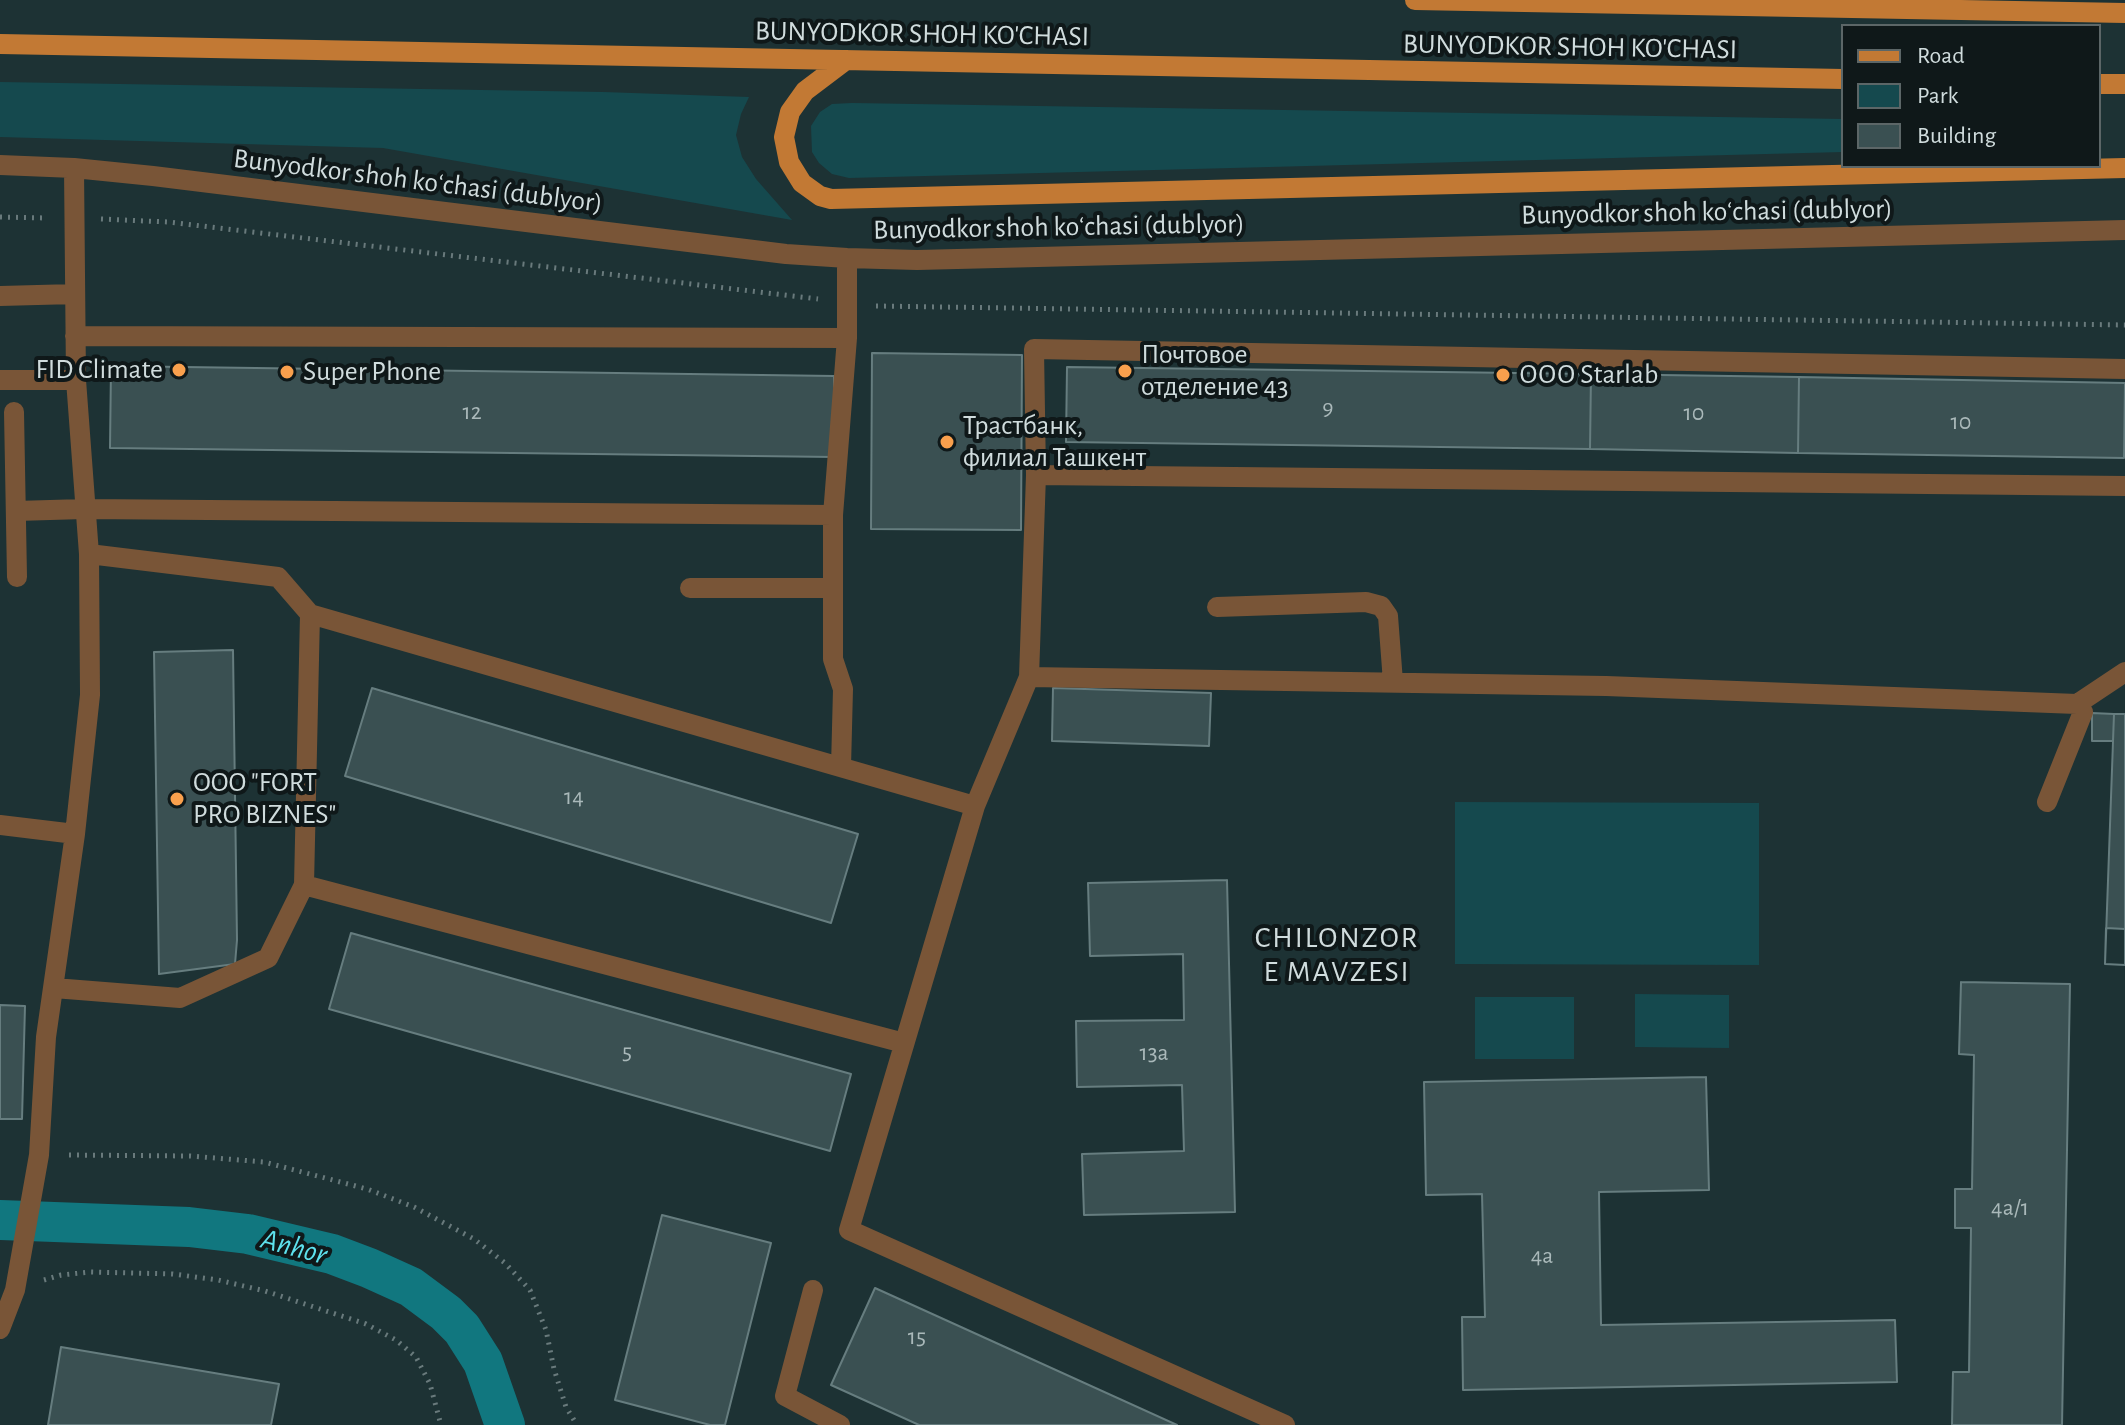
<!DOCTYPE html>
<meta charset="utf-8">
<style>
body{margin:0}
#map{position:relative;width:2125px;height:1425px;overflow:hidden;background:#1d3234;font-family:"Alegreya Sans",sans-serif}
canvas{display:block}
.legend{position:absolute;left:1841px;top:24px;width:260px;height:144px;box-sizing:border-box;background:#0f1819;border:2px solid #5c6667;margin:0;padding:10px 14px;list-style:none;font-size:24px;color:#d0dcdd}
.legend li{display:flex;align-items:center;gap:16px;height:40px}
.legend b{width:40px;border:2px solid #5c6667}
</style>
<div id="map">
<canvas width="2125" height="1425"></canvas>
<ul class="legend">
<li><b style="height:10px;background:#c27934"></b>Road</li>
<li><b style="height:22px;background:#15494e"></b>Park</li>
<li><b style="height:22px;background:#3a5052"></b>Building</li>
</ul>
</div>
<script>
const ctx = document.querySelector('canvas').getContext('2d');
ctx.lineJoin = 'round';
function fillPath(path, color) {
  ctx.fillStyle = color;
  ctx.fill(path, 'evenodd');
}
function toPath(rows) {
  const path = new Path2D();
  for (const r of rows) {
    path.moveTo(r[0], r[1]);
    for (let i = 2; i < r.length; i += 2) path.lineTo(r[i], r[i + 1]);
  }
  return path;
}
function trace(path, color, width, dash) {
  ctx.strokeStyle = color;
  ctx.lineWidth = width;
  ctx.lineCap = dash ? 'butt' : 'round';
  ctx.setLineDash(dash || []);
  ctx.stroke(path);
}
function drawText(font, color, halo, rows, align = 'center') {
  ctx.font = font + ' "Alegreya Sans",sans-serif';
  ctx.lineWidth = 8;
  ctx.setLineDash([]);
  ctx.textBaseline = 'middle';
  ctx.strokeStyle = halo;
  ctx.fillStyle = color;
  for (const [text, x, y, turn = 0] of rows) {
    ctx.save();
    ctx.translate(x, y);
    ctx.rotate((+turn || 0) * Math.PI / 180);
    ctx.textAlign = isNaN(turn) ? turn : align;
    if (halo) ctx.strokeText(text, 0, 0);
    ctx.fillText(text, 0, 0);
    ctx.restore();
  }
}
const green = toPath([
 [0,82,603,92,749,97,741,114,736,135,742,157,756,179,792,220,383,148,0,137],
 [852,103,1843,119,1843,152,849,178,832,174,819,163,812,152,811,126,820,112,832,104],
 [1455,802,1759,803,1759,965,1455,964],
 [1635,994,1729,995,1729,1048,1635,1047],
 [1475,997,1574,997,1574,1059,1475,1059]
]);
const canal = toPath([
 [0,1220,189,1227,248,1234,332,1254,369,1268,411,1287,446,1313,462,1329,483,1362,505,1425]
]);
const building = toPath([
 [872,353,1022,355,1021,530,871,529,872,353],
 [111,366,834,376,834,457,110,448,111,366],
 [1067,367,1591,374,1590,449,1066,442,1067,367],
 [1591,374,1799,377,1798,453,1590,449,1591,374],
 [1799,377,2125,383,2124,458,1798,453,1799,377],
 [233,650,237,940,235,964,159,974,154,652,233,650],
 [372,688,858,834,831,923,345,776,372,688],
 [1053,688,1211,693,1209,746,1052,741,1053,688],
 [2092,713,2114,714,2113,741,2092,741,2092,713],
 [2114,714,2125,714,2125,965,2105,964,2114,714],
 [1227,880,1235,1212,1084,1215,1082,1154,1184,1151,1182,1085,1077,1087,1076,1021,1184,1020,1183,954,1090,956,1088,883,1227,880],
 [2106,928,2125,929,2125,965,2105,964,2106,928],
 [351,933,851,1074,830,1151,329,1009,351,933],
 [1961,982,2070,984,2062,1425,1952,1425,1953,1372,1969,1372,1971,1228,1955,1228,1955,1189,1972,1189,1974,1055,1959,1054,1961,982],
 [0,1005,25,1006,22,1119,0,1119,0,1005],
 [1706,1077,1709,1190,1599,1192,1601,1325,1895,1320,1897,1382,1463,1390,1462,1317,1485,1317,1482,1194,1426,1195,1424,1082,1706,1077],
 [662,1215,771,1243,725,1425,710,1425,615,1400,662,1215],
 [875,1288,1177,1425,919,1425,831,1385,875,1288],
 [61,1347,279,1384,271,1425,48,1425,61,1347]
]);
const path = toPath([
 [0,217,47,218],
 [101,219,168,222,818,299],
 [876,306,2125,325],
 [69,1155,190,1156,264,1162,367,1189,414,1207,474,1239,505,1263,530,1290,546,1330,554,1369,566,1407,577,1425],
 [44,1280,61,1275,91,1272,173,1274,218,1280,265,1291,366,1324,396,1340,416,1357,430,1384,441,1425]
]);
const minor = toPath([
 [0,165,74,168,153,176,786,254,847,258,917,260,2125,230],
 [0,296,75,294],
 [75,336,847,338,833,515,833,659,843,689,841,767],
 [847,338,847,258],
 [0,380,76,380],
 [14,412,17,577],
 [1036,475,2125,486],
 [16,511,84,509,833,515],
 [89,554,278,577,310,614,975,806,849,1230,1285,1425],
 [690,588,833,588],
 [1217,607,1366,602,1381,606,1388,616,1393,682],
 [1029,677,1606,686,2077,704,2125,672],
 [2047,802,2083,712,2077,704],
 [975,806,1029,677,1036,475,1034,349,2125,369],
 [0,825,75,834],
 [304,885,904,1043],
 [54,988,180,998,268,958,304,885,310,614],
 [813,1290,785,1396,840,1425],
 [0,1329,15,1290,39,1155,46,1037,75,834,90,695,89,554,76,380,74,168]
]);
const major = toPath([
 [1415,0,2125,13],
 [0,44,1843,79],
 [846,60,805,91,790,112,784,137,789,162,802,183,820,196,831,199,2125,168],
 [2099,84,2125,84]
]);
const markers = [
 [179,370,8,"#f9a04d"],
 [1125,371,8,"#f9a04d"],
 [287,372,8,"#f9a04d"],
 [1503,375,8,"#f9a04d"],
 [947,442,8,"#f9a04d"],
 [177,799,8,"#f9a04d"]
];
const numberNames = [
 ["9",1328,408],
 ["12",472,412],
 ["10",1694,413],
 ["10",1961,422],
 ["14",574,797],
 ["5",627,1052],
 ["13a",1154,1053],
 ["4a/1",2010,1208],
 ["4a",1542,1256],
 ["15",917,1337]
];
const streetNames = [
 ["BUNYODKOR SHOH KO'CHASI",922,34,1],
 ["BUNYODKOR SHOH KO'CHASI",1570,47,1],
 ["Bunyodkor shoh koʻchasi (dublyor)",418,181,7],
 ["Bunyodkor shoh koʻchasi (dublyor)",1707,212,-1],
 ["Bunyodkor shoh koʻchasi (dublyor)",1059,227,-1]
];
const poiNames = [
 ["Почтовое",1141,355],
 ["отделение 43",1141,387],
 ["FID Climate",163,370,"right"],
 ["Super Phone",303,372],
 ["ООО Starlab",1519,375],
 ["Трастбанк,",963,426],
 ["филиал Ташкент",963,458],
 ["OOO \"FORT",193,783],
 ["PRO BIZNES\"",193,815]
];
const neighbourhoodNames = [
 ["CHILONZOR",1337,938],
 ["E MAVZESI",1337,972]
];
const waterNames = [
 ["Anhor",294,1247,15]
];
fillPath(green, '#15494e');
trace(canal, '#11777f', 40);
fillPath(building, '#3a5052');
trace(building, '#667d7f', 2);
trace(path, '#697a7c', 5, [2, 6]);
trace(minor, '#795537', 20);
trace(major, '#c27934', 20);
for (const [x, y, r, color] of markers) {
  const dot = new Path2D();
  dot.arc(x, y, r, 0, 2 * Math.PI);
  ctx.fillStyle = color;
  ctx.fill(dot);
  trace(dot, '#0f1819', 3);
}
drawText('24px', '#aab9ba', null, numberNames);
drawText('28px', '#d0dcdd', '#0f1819', streetNames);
drawText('28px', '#d0dcdd', '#0f1819', poiNames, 'left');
ctx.letterSpacing = '2px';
drawText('30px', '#d0dcdd', '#0f1819', neighbourhoodNames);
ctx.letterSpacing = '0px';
drawText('italic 30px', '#5ee1ed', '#0f1819', waterNames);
</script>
